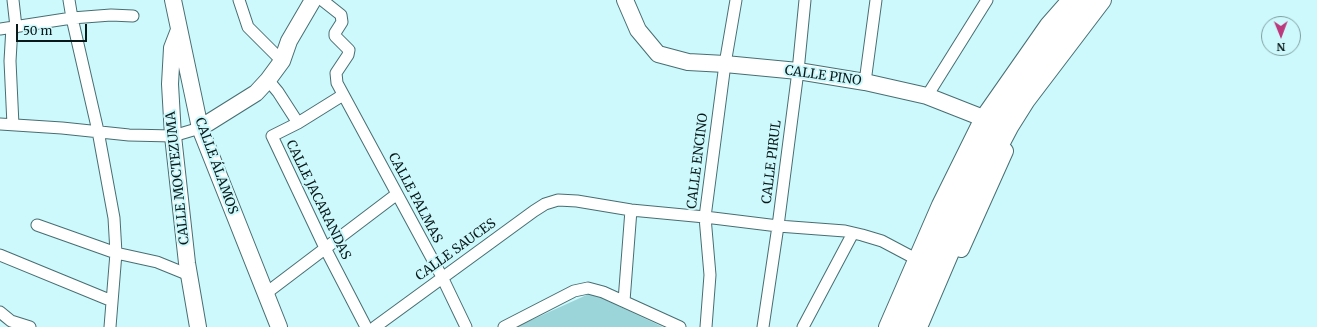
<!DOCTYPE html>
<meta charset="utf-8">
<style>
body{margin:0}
#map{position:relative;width:1317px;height:327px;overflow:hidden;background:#cdf9fc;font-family:Merriweather,serif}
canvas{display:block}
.north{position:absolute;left:1261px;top:16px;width:40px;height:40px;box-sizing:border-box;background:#cdf9fc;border:1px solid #7f9fa2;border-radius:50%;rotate:179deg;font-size:11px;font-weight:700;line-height:16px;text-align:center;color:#09191a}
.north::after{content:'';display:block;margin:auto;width:14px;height:18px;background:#bd397e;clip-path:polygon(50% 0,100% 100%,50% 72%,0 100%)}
.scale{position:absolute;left:16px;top:24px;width:71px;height:18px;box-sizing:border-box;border:2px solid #09191a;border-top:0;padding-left:5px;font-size:12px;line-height:14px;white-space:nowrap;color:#09191a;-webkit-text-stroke:3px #cdf9fc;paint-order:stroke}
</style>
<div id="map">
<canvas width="1317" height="327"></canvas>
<div class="north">N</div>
<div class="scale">50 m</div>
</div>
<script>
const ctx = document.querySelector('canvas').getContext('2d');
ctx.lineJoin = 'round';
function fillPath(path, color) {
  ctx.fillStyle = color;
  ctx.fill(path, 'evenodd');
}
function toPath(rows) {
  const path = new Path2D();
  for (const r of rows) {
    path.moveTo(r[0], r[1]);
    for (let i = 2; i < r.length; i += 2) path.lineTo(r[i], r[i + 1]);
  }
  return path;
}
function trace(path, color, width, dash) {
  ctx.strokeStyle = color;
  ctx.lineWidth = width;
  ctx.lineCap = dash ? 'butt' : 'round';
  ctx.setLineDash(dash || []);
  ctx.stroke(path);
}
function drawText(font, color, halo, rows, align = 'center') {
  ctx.font = font + ' Merriweather,serif';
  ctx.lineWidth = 4;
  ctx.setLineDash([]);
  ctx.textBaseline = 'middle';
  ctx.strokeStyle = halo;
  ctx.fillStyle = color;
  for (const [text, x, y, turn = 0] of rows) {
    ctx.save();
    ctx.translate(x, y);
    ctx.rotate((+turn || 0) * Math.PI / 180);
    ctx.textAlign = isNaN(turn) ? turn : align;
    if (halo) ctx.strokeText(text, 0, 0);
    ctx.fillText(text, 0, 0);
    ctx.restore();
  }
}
const green = toPath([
 [591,293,663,327,516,327]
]);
const street = toPath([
 [13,0,16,27],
 [69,0,72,18,98,131,114,218,116,253,110,327],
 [239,0,248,27,282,61],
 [322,0,341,15,342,22,335,33,335,36,349,50,348,55,336,73,337,83,442,277,466,327],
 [12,27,10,61,13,125],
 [0,29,72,18,111,15,133,16],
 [268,80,278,92,298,123],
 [865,82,876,0],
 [343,95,298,123,272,136,325,248,366,327],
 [927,96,987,0],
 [0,124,62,128,129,135,173,136,200,128],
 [37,225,116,253,157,262,189,275],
 [0,255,112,301],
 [265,294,397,194],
 [624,301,631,210],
 [0,312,11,321,30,327],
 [375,327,534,211,545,204,558,200,577,201,631,210,705,217,778,226,845,231,862,235,882,241,916,259],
 [504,327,574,291,588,288,603,292,680,327],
 [706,327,710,275,705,217,725,64,736,0],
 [763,327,778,226,798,71,805,0],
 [803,327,853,233]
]);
const secondary = toPath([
 [173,0,200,128,279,327],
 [625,0,638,30,658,54,688,62,725,64,798,71,865,82,927,96,983,118],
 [179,30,172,48,170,84,173,136,187,263,198,327],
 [200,128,256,93,268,80,282,61,289,41,313,0],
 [961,249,1005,151],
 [887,327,940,205,983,118,1048,25,1070,0]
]);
const primary = toPath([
 [904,327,968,177,1007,103,1046,45,1084,0],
 [918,327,979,184,1009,127,1026,100,1102,0]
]);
const streetNames = [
 ["CALLE PINO",823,76,8],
 ["CALLE ENCINO",698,161,-83],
 ["CALLE PIRUL",772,162,-83],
 ["CALLE ÁLAMOS",216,166,70],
 ["CALLE MOCTEZUMA",178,178,-96],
 ["CALLE PALMAS",415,198,62],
 ["CALLE JACARANDAS",318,200,64],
 ["CALLE SAUCES",456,250,-36]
];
fillPath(green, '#9cd5d9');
trace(street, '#476e72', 13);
trace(secondary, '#476e72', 18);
trace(primary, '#476e72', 20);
trace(street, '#fff', 11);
trace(secondary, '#fff', 16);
trace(primary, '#fff', 18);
drawText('13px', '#09191a', '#cdf9fc', streetNames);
</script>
